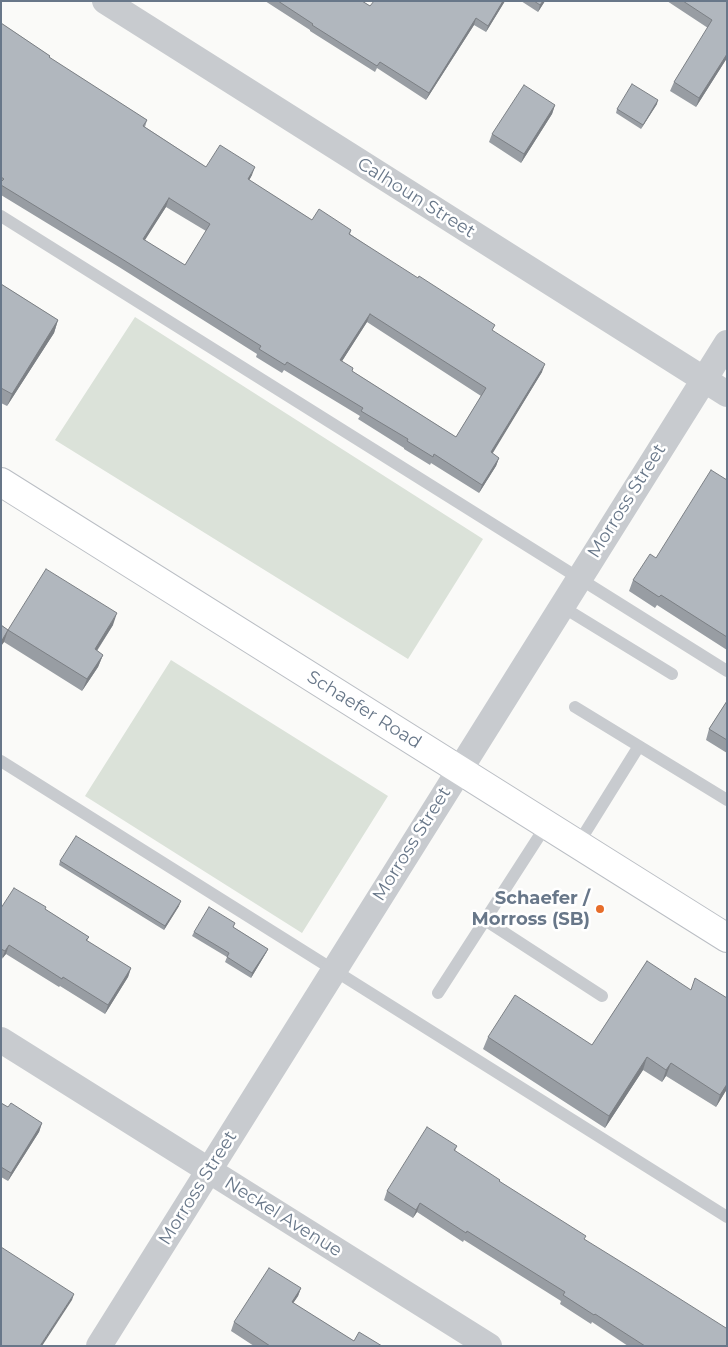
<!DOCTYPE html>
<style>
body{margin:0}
#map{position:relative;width:728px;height:1347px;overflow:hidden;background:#fafaf8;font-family:Montserrat,sans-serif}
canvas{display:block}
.frame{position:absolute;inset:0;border:2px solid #687789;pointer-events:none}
</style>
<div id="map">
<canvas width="728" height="1347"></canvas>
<div class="frame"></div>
</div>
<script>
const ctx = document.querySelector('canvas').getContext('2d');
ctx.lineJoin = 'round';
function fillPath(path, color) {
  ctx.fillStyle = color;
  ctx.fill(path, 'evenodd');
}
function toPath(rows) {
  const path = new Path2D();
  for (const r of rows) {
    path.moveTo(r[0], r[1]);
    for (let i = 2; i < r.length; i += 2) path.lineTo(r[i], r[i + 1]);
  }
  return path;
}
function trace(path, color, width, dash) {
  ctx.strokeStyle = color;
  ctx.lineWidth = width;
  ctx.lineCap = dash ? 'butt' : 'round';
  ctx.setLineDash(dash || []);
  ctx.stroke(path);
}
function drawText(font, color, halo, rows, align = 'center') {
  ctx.font = font + ' Montserrat,sans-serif';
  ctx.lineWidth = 5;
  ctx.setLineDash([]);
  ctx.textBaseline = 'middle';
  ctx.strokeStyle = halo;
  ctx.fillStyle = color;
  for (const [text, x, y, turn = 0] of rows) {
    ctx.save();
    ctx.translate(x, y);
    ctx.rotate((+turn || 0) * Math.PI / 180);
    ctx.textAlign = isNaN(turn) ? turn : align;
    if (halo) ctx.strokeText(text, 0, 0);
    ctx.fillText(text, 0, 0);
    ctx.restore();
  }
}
const green = toPath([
 [135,317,483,539,408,659,55,440],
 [171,660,388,796,302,933,85,796]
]);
const lane = toPath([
 [1,216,727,671],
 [561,606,672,674],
 [575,707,727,800],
 [1,761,727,1217],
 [578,844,639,746],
 [485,920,602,996],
 [438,993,547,824]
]);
const street = toPath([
 [105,1,727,394],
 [1,1040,489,1346],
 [99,1346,727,343]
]);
const secondary = toPath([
 [1,482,727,938]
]);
const wall = toPath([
 [265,1,362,1,370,6,505,1,486,32,474,25,426,100,377,68,375,72,310,31,310,30],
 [521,1,545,1,538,12],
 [667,1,727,1,727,58,696,107,670,91,674,82,708,28],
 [1,23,50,56,50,58,147,120,145,127,206,167,252,175,249,180,312,220,351,230,350,234,493,331,542,372,492,453,499,458,496,466,479,493,431,463,430,465,404,449,404,448,358,419,360,416,284,370,282,373,256,357,257,354,119,267,1,195],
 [166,207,206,231,185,265,144,240],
 [367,322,481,396,456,437,352,371,342,361],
 [657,104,641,129,616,113,617,109],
 [555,105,552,114,521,163,489,142,492,134],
 [1,284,58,320,54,333,7,406,1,403],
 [727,480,727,650,657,605,655,608,629,591,633,580,656,558],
 [1,625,8,630,113,625,97,651,103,655,98,667,82,691,4,642,1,646],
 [727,701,727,753,706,740,709,729],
 [60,861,179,906,164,930,59,865],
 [1,908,45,909,89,937,87,941,131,968,128,977,105,1014,60,986,59,987,6,954,1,959],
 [235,923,233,927,268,949,266,953,251,978,225,962,227,957,192,936,194,932],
 [647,961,727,1089,716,1107,666,1076,662,1082,643,1070,605,1128,483,1049,488,1037,592,1045],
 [1,1103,8,1107,42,1123,39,1132,8,1181,1,1177],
 [457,1146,455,1151,585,1240,727,1346,628,1346,592,1322,591,1324,560,1304,561,1301,464,1240,463,1242,417,1212,413,1218,384,1200,387,1191],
 [301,1288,298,1296,293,1303,354,1341,382,1346,254,1346,231,1331,234,1322]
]);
const shadedWall = toPath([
 [503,1,505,1,486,32,488,26],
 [543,1,545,1,538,12,540,5],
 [476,18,474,25,426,100,429,93],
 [727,54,727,58,696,107,699,98],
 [658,100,657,104,641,129,643,125],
 [555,105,552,114,521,163,524,154],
 [255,167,252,175,245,188,248,179],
 [169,198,166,207,140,248,143,239],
 [370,314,367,322,337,369,340,360],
 [58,320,54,333,7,406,12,394],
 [545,364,542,372,488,461,491,452],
 [499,458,496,466,479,493,482,485],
 [117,613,113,625,90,661,95,649],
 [8,630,4,642,1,646,1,642],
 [103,655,98,667,82,691,87,679],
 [181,901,179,906,164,930,165,926],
 [9,945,6,954,2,959,5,951],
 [268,949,266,953,251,978,252,973],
 [131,968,128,977,105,1014,108,1005],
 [647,1057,643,1070,605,1128,609,1116],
 [671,1063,666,1076,662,1082,666,1070],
 [727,1084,727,1089,716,1107,720,1095],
 [42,1123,39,1132,8,1181,11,1173],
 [420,1203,417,1212,413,1218,416,1210],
 [301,1288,298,1296,288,1311,292,1302],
 [74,1294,72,1300,42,1346,40,1346]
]);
const building = toPath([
 [278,1,362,1,370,6,374,1,503,1,488,26,476,18,429,93,380,62,377,66,312,25,313,24,278,1],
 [534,1,543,1,540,5,534,1],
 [683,1,727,1,727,54,699,98,674,82,712,20,683,1],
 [1,23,50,56,49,57,147,120,143,126,206,167,220,145,255,167,248,179,312,220,319,209,351,230,349,234,418,278,419,276,495,325,492,330,545,364,491,452,499,458,482,485,434,454,433,457,407,441,408,439,361,411,363,408,287,362,285,365,259,349,261,346,122,259,1,185,1,182,4,179,1,177,1,23],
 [169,198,210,224,185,265,143,239,169,198],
 [370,314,486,388,456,437,352,371,353,368,340,360,370,314],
 [632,84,658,100,643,125,617,109,632,84],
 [524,85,555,105,524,154,492,134,524,85],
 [1,284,58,320,12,394,1,388,1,284],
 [711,470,727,480,727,637,661,595,659,597,633,580,650,554,656,558,711,470],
 [46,569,117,613,95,649,103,655,87,679,8,630,46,569],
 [1,625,8,630,1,642,1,625],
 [727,701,727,740,709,729,727,701],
 [76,836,181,901,165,926,60,861,76,836],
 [14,888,46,907,45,909,89,937,86,940,131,968,108,1005,63,977,62,979,9,945,5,951,1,949,1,908,14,888],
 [209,907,235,923,233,927,268,949,252,973,227,957,229,953,194,932,209,907],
 [647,961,691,990,695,978,727,998,727,1084,720,1095,671,1063,666,1070,647,1057,609,1116,488,1037,515,995,592,1045,647,961],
 [1,1103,8,1107,11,1103,42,1123,11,1173,1,1167,1,1103],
 [427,1127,457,1146,454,1150,500,1180,499,1181,586,1236,584,1239,639,1273,726,1328,727,1327,727,1346,645,1346,595,1314,594,1315,563,1295,565,1292,467,1231,466,1233,420,1203,416,1210,387,1191,427,1127],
 [1,1247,74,1294,40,1346,1,1346,1,1247],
 [269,1268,301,1288,292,1302,354,1341,359,1332,382,1346,270,1346,234,1322,269,1268]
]);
const markers = [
 [600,909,5,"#e76d2a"]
];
const streetNames = [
 ["Calhoun Street",416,198,32],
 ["Morross Street",627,501,-58],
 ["Schaefer Road",364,710,32],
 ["Morross Street",412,844,-58],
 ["Morross Street",198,1188,-58],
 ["Neckel Avenue",283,1217,32]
];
const poiNames = [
 ["Schaefer /",590,899],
 ["Morross (SB)",590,920]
];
fillPath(green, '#dbe2d9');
trace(secondary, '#babec4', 30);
trace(lane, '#c8cbcf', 12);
trace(street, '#c8cbcf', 26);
trace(secondary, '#fff', 28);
fillPath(wall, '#989da3');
fillPath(shadedWall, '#7c8085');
fillPath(building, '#b1b7be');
trace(building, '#7c8085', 1);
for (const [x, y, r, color] of markers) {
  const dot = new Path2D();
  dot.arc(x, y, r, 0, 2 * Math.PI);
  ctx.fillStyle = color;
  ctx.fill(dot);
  trace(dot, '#fff', 2);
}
drawText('18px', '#687789', '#fff', streetNames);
drawText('bold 18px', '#687789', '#fff', poiNames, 'right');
</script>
